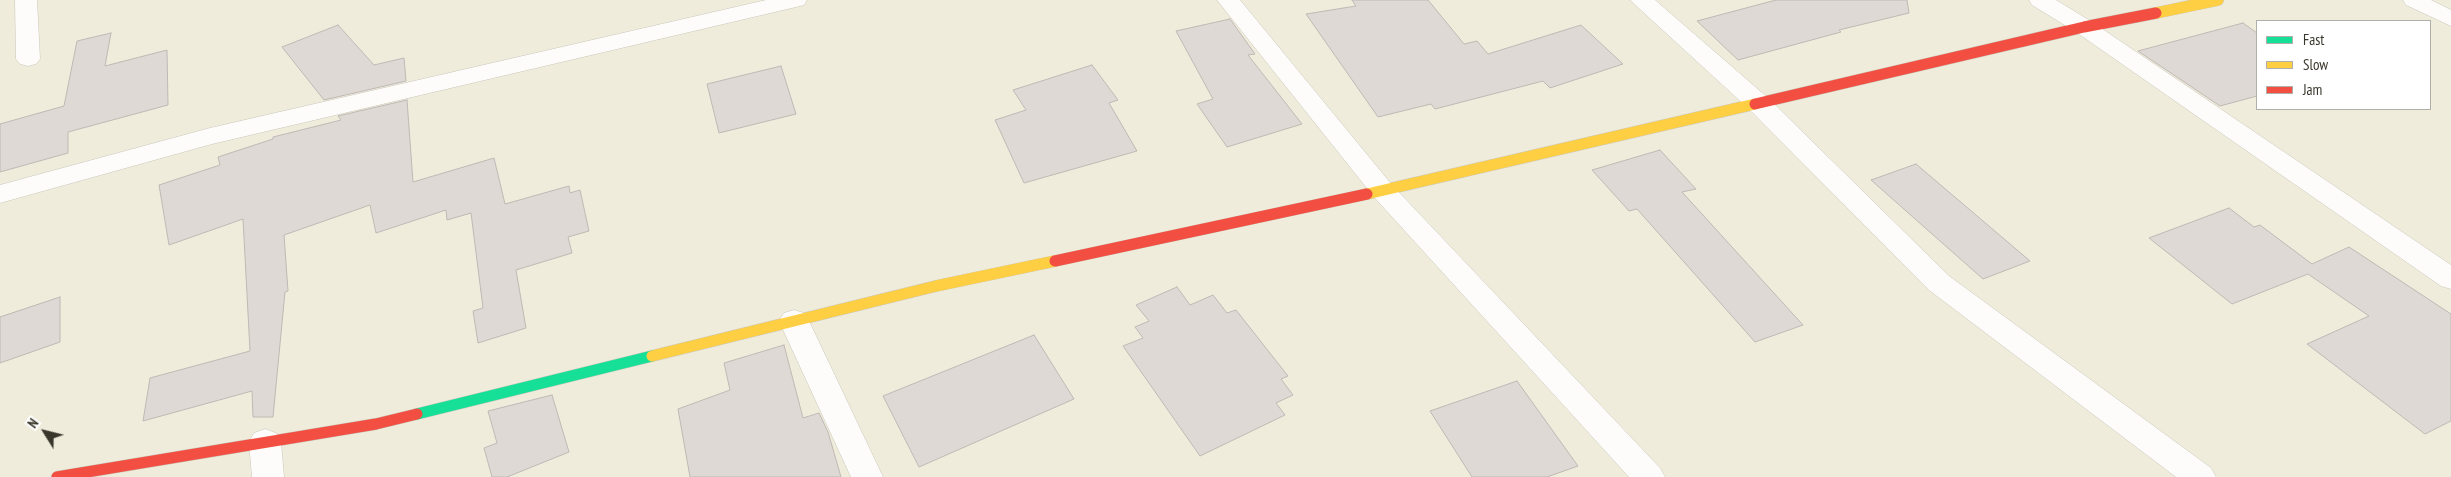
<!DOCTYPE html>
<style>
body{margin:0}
#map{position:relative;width:2451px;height:477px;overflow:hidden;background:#efecdc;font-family:"PT Sans Narrow",sans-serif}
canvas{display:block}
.legend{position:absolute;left:2256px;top:20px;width:175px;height:90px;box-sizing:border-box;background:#fff;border:1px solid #b0afaa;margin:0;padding:6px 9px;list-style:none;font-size:15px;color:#39372b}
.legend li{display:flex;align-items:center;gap:10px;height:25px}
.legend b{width:25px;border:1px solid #b0afaa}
.north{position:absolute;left:20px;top:407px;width:50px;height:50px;-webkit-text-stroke:4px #fff;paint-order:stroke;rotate:306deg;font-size:14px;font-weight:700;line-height:20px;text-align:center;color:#39372b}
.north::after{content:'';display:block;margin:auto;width:18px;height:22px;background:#39372b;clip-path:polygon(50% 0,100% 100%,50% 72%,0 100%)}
</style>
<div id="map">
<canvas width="2451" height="477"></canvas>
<ul class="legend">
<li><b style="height:6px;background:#16e098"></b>Fast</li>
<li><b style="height:6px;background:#ffcf43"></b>Slow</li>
<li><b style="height:6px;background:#f24e42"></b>Jam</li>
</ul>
<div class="north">N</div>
</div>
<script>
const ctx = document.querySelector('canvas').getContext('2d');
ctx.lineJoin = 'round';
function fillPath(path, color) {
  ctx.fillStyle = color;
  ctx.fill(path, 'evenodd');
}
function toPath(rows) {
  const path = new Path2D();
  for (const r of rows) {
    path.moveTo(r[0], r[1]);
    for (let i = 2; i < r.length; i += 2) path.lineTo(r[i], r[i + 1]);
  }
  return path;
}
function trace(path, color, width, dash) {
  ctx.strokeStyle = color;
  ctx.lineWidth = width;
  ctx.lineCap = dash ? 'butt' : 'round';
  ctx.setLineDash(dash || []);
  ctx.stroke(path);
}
const building = toPath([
 [1352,0,1428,0,1464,44,1477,41,1488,54,1581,25,1623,64,1550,88,1543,81,1435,109,1431,104,1378,117,1306,14,1356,6,1352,0],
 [1776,0,1907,0,1909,13,1839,30,1841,32,1738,60,1697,21,1776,0],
 [1230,19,1255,54,1248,55,1302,124,1227,147,1197,104,1213,99,1176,31,1230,19],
 [2243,23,2257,33,2257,96,2220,106,2138,51,2243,23],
 [338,25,374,65,404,58,406,81,324,100,282,47,338,25],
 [111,33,105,66,167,50,168,105,68,132,68,153,0,172,0,124,64,106,77,41,111,33],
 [1092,65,1118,100,1109,103,1137,151,1024,183,995,120,1026,110,1013,90,1092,65],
 [781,66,796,114,719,133,707,84,781,66],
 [407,100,413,182,494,158,505,204,569,186,570,193,580,190,589,231,568,237,572,253,516,270,526,328,478,343,473,311,483,308,471,213,447,220,446,210,376,233,370,205,284,235,288,291,285,292,273,417,253,417,252,391,143,421,150,378,250,351,243,219,169,245,159,185,220,165,218,157,273,139,273,137,341,120,338,116,407,100],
 [1660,150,1696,189,1682,192,1803,325,1755,342,1637,209,1629,211,1592,170,1660,150],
 [1916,164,2030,261,1983,279,1871,180,1916,164],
 [2229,208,2254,227,2260,225,2312,264,2349,247,2451,314,2451,421,2425,434,2307,344,2369,316,2308,274,2232,304,2149,238,2229,208],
 [1177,287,1190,305,1213,295,1227,313,1236,310,1288,376,1281,379,1293,395,1276,403,1285,415,1200,456,1123,346,1143,338,1135,327,1149,321,1136,305,1177,287],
 [60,297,60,342,0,363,0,317,60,297],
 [1034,335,1074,399,919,467,883,396,1034,335],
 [784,345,803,418,819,413,828,432,841,477,690,477,678,409,730,390,724,363,784,345],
 [1517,381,1578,466,1547,477,1472,477,1430,411,1517,381],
 [552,395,569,452,507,477,492,477,484,448,497,443,488,411,552,395]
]);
const street = toPath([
 [15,0,37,0,40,59,36,64,28,66,20,64,16,59,15,0],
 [766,0,807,0,804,5,796,7,212,144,0,203,0,185,210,128,766,0],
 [1217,0,1240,0,1392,185,1660,468,1665,477,1629,477,1374,197,1217,0],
 [1630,0,1655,0,1768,98,1949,276,2211,468,2216,477,2176,477,1929,290,1750,110,1630,0],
 [2029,0,2056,0,2092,22,2451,265,2451,289,2441,286,2076,32,2032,5,2029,0],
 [2403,0,2431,0,2451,10,2451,26,2406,5,2403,0],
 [794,310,804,313,809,321,883,477,851,477,779,321,784,313,794,310],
 [265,429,276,433,281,442,284,477,252,477,249,442,254,433,265,429]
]);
const fast = toPath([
 [417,414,652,356]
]);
const slow = toPath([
 [2156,13,2218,0],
 [1367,194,1755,104],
 [652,356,936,286,1055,261]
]);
const jam = toPath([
 [1755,104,2084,27,2156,13],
 [1055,261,1367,194],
 [57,477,376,424,417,414]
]);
fillPath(building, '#dfd9d5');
trace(building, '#bfb8b4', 1);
trace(street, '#c9c7ba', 1);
trace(fast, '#c9c7ba', 12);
trace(slow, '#c9c7ba', 12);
trace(jam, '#c9c7ba', 12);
fillPath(street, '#fdfcfa');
trace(fast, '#16e098', 11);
trace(slow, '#ffcf43', 11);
trace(jam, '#f24e42', 11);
</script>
